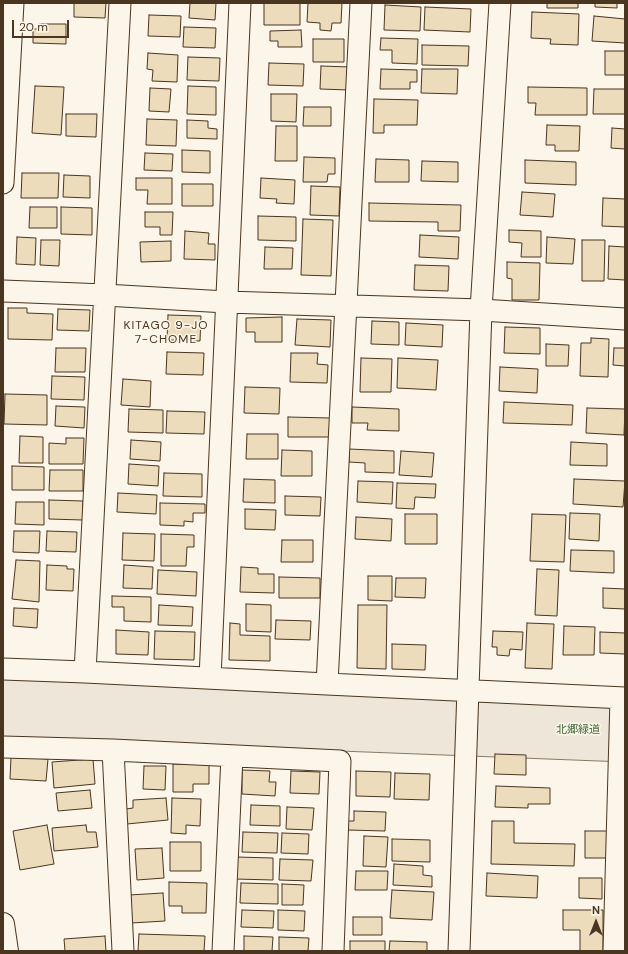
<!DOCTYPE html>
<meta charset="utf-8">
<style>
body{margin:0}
#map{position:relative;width:628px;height:954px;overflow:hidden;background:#fbf6e9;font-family:"DM Sans",sans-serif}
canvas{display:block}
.frame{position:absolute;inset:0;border:4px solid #4a3520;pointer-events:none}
.north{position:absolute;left:576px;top:902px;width:40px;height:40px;-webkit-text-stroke:3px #fbf6e9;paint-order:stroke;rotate:0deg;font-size:11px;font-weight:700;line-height:16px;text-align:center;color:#4a3520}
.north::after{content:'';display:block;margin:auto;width:14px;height:18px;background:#4a3520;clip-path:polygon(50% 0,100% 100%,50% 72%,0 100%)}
.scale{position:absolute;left:12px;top:20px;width:57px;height:18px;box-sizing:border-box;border:2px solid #4a3520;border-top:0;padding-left:5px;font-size:12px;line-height:14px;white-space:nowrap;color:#4a3520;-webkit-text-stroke:3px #fbf6e9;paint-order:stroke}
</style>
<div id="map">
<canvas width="628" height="954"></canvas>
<div class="frame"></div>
<div class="north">N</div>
<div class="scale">20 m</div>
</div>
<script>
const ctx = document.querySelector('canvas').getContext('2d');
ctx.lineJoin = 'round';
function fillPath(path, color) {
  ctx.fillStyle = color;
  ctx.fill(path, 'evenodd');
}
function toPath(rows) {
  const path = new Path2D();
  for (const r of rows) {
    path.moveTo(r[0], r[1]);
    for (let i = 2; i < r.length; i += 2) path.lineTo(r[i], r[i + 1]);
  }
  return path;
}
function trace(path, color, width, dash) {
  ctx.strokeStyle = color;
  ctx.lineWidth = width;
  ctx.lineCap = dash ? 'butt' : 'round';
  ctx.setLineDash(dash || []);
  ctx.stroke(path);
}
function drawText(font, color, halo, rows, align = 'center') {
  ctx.font = font + ' "DM Sans","Noto Sans JP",sans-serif';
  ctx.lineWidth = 3;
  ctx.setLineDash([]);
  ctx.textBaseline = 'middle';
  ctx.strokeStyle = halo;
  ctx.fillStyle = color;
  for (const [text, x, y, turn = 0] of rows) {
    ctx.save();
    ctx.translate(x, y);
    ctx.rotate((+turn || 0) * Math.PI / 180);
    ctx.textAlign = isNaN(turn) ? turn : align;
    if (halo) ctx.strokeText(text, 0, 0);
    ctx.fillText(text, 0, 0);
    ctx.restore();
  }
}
const green = toPath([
 [3,678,625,702,625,762,3,738,3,678]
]);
const building = toPath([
 [74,3,106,3,105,18,74,17,74,3],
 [190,3,216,3,215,20,189,18,190,3],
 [264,3,300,3,300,25,264,25,264,3],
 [308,3,342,3,341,23,332,23,331,31,320,30,320,23,307,22,308,3],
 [547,3,578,3,578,8,547,8,547,3],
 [595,3,617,3,617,8,595,7,595,3],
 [385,5,421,7,420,31,384,30,385,5],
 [425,7,471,9,470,32,424,30,425,7],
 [532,12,579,14,578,45,550,44,551,39,531,38,532,12],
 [149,15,181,16,180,37,148,36,149,15],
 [594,16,625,19,625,43,592,41,594,16],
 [40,24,66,24,66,44,33,43,33,29,40,29,40,24],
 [184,27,216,28,215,48,183,47,184,27],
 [301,30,302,47,278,47,278,41,270,41,270,31,301,30],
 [381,38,418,39,417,64,392,63,392,50,380,50,381,38],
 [313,39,344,39,344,62,313,62,313,39],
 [422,45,469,46,468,66,422,65,422,45],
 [605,51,625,51,625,75,605,75,605,51],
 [148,53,178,55,177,82,152,81,153,70,147,69,148,53],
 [188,57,220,58,219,81,187,80,188,57],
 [269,63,304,64,303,86,268,85,269,63],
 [321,66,350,67,349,90,320,89,321,66],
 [381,69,417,70,417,82,410,82,410,89,380,89,381,69],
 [422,69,458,69,457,94,421,93,422,69],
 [35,86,64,87,61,135,32,133,35,86],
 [188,86,216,87,216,115,187,114,188,86],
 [528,87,587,88,587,115,535,115,536,103,528,103,528,87],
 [150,88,171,89,169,112,149,111,150,88],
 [594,89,625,89,625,114,593,114,594,89],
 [271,94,297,94,296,122,271,121,271,94],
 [374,99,418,100,417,125,384,125,384,133,373,133,374,99],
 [304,107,331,107,331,126,303,126,304,107],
 [66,114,97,114,96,137,66,136,66,114],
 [147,119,177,120,176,146,146,145,147,119],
 [187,120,208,121,208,128,217,129,217,139,187,138,187,120],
 [547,125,580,126,579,151,555,151,555,145,546,145,547,125],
 [276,126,297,126,297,161,275,161,276,126],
 [612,128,625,129,625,149,611,148,612,128],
 [182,150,210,151,210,173,182,172,182,150],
 [145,153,173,154,172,171,144,170,145,153],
 [304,157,335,158,335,174,328,174,327,182,303,182,304,157],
 [376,159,409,160,409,182,375,182,376,159],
 [525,160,576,162,576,185,525,183,525,160],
 [422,161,458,162,458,182,421,181,422,161],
 [22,173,59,173,58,198,21,198,22,173],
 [64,175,90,176,90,198,63,197,64,175],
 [136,178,172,178,172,204,147,204,148,190,136,190,136,178],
 [261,178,295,180,294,204,276,203,277,199,260,198,261,178],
 [182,184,213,184,213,206,182,206,182,184],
 [311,186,340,187,339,216,310,215,311,186],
 [522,192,555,194,553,217,520,215,522,192],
 [603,198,625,199,625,227,602,226,603,198],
 [369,203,461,205,460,231,438,231,438,222,369,221,369,203],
 [30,207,57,207,57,228,29,228,30,207],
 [61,207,92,208,92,235,61,234,61,207],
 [145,212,173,212,172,235,160,235,160,227,145,227,145,212],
 [258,216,296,217,296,241,258,240,258,216],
 [303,219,333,220,331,276,301,275,303,219],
 [509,230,541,231,541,257,521,257,522,243,509,242,509,230],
 [185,231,209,233,208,244,215,244,215,260,184,259,185,231],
 [420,235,459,237,458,259,419,257,420,235],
 [17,237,36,238,35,265,16,264,17,237],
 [547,237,575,239,573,264,546,263,547,237],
 [41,240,60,240,59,266,40,265,41,240],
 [582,240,605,240,604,281,582,281,582,240],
 [171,241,171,261,141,262,140,242,171,241],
 [609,246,625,247,625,280,608,279,609,246],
 [265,247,293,248,292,269,264,269,265,247],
 [507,262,540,263,539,300,512,300,512,279,507,278,507,262],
 [415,265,449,266,448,291,414,290,415,265],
 [8,308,27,308,27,313,53,314,52,340,8,339,8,308],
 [58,309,90,310,89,331,57,330,58,309],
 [168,315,201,316,200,341,167,340,168,315],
 [282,317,282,342,255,342,255,332,246,332,246,318,282,317],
 [297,319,331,320,330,347,295,345,297,319],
 [372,321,399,322,399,345,371,344,372,321],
 [406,323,443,325,442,347,405,345,406,323],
 [505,327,540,328,540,354,504,353,505,327],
 [591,338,609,339,608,377,580,376,581,343,591,343,591,338],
 [546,344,569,345,568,366,546,366,546,344],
 [56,348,86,348,85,372,55,372,56,348],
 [614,348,625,348,625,366,613,365,614,348],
 [167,352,204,353,203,375,166,374,167,352],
 [291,353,318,353,317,364,328,365,327,383,290,382,291,353],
 [361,358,392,359,391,392,360,392,361,358],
 [398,358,438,360,436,390,397,388,398,358],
 [500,367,538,369,537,393,499,391,500,367],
 [52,376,85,377,84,400,51,399,52,376],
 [123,379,151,381,150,407,121,405,123,379],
 [245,387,280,388,279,414,244,413,245,387],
 [5,394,47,395,47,425,4,424,5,394],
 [504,402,573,405,572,425,503,423,504,402],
 [56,406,85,407,84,428,55,426,56,406],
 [352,407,399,409,399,431,367,430,368,423,352,423,352,407],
 [587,408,625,409,624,435,586,433,587,408],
 [129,409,163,410,163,433,128,432,129,409],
 [167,411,205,412,204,434,166,433,167,411],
 [288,417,330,418,329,437,288,437,288,417],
 [247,434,278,434,278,459,246,459,247,434],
 [20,436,43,437,43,463,19,463,20,436],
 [66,438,84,438,83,464,49,464,49,443,66,444,66,438],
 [131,440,161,442,160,461,130,459,131,440],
 [571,442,607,444,607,466,570,465,571,442],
 [349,449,394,451,394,473,365,472,365,463,349,462,349,449],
 [282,450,312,451,312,476,281,476,282,450],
 [401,451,434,453,432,477,399,475,401,451],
 [129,464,159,466,158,486,128,484,129,464],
 [12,466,44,467,44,490,12,490,12,466],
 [50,470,83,470,83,491,49,491,50,470],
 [164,473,202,474,202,497,163,496,164,473],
 [244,479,275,480,275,503,243,502,244,479],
 [574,479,625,481,623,507,573,504,574,479],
 [358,481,393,482,392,504,357,502,358,481],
 [397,483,436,484,435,498,415,497,414,509,396,508,397,483],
 [118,493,157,495,156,514,117,512,118,493],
 [285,496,321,497,320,516,285,515,285,496],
 [49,500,83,501,83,520,49,519,49,500],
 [16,502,44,502,44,525,15,524,16,502],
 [160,503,205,504,205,513,193,513,193,522,184,521,184,526,160,525,160,503],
 [245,509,276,510,275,530,245,529,245,509],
 [570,513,600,514,599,541,569,539,570,513],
 [405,514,437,514,437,544,405,544,405,514],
 [532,514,566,515,564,562,530,561,532,514],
 [356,517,392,519,391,541,355,539,356,517],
 [14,531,40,531,39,553,13,552,14,531],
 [47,531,77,532,76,552,46,551,47,531],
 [123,533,155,534,154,561,122,560,123,533],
 [161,534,194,535,194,547,187,547,186,566,161,566,161,534],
 [282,540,313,540,313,562,281,562,282,540],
 [571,550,614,551,614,573,570,571,571,550],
 [16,560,40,561,39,602,12,599,16,560],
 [47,565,67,566,67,569,74,569,73,591,46,590,47,565],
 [124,565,153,567,152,589,123,588,124,565],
 [241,567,258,568,258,574,274,574,274,593,240,592,241,567],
 [537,569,559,570,557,616,535,615,537,569],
 [158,570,197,572,196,596,157,594,158,570],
 [368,576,392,576,392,601,368,600,368,576],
 [279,577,320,578,320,598,279,598,279,577],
 [396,578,426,578,425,598,395,597,396,578],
 [603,588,625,589,625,609,603,608,603,588],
 [112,596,151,597,151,622,124,621,124,607,112,607,112,596],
 [246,604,271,605,271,632,246,631,246,604],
 [159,605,193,607,192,626,158,625,159,605],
 [358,605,387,605,386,669,357,668,358,605],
 [14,608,38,609,37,628,13,626,14,608],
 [276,620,311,621,310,640,275,639,276,620],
 [230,623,240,624,240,635,270,636,270,661,229,660,230,623],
 [527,623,554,624,552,669,525,668,527,623],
 [564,626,595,627,594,655,563,655,564,626],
 [116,630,149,632,148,655,116,654,116,630],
 [155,631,195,632,194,660,154,659,155,631],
 [493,631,523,632,522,650,510,649,509,656,497,655,497,647,492,647,493,631],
 [600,632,625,633,625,654,600,653,600,632],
 [392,644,426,645,425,670,392,669,392,644],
 [495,754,526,755,526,775,494,774,495,754],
 [11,757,48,759,46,781,10,779,11,757],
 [93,759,95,784,54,788,52,762,93,759],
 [173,764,209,764,209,784,193,784,193,792,173,792,173,764],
 [144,766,166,766,165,790,143,789,144,766],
 [242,770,270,771,269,782,276,782,275,796,242,794,242,770],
 [291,771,320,772,319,794,290,793,291,771],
 [356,771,391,772,390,797,356,796,356,771],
 [395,773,430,774,429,800,394,799,395,773],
 [496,786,550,788,550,804,528,804,528,808,495,807,496,786],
 [90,790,92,808,58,811,56,793,90,790],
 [166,798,168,820,127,824,126,809,133,808,133,800,166,798],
 [172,798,201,799,200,826,186,825,186,834,171,833,172,798],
 [251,805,280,806,280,826,250,825,251,805],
 [287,807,314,808,312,830,286,829,287,807],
 [354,811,386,812,385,831,348,830,348,821,354,821,354,811],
 [492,821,514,821,514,843,575,844,574,866,491,864,492,821],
 [47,825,54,864,20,870,13,831,47,825],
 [86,825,87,832,96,832,98,847,54,851,52,828,86,825],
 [585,831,608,831,607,858,585,858,585,831],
 [243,832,278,833,277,853,242,852,243,832],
 [282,833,309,834,308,854,281,853,282,833],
 [364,836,388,837,386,867,363,866,364,836],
 [392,839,430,840,430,862,392,861,392,839],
 [170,842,201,842,201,871,170,871,170,842],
 [162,848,164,878,137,880,135,849,162,848],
 [236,857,273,858,273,880,235,879,236,857],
 [280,859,313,860,311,881,279,880,280,859],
 [394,864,423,866,423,875,432,876,432,887,393,885,394,864],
 [356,871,388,871,387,890,355,890,356,871],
 [487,873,538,876,537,898,486,896,487,873],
 [579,878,602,878,602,899,579,898,579,878],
 [169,882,207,883,206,913,182,913,182,906,169,906,169,882],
 [241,883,278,884,278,904,240,903,241,883],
 [282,884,304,885,303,905,282,905,282,884],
 [392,890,434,892,432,920,390,918,392,890],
 [163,893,165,921,131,923,129,895,163,893],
 [242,910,274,911,273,928,241,927,242,910],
 [278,910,305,911,304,931,278,930,278,910],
 [563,910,603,910,603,951,580,951,580,930,563,930,563,910],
 [353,917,382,917,382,935,353,935,353,917],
 [139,934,205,936,204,951,138,951,139,934],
 [105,936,106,951,65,951,64,939,105,936],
 [244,936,273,937,272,951,244,951,244,936],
 [279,937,309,938,308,951,279,951,279,937],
 [350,941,385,941,385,951,350,951,350,941],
 [390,941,427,942,427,951,389,951,390,941]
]);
const minor = toPath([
 [3,183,13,3],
 [3,291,105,295,226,302,481,310,625,319],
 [3,669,85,672,327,684,625,698],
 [85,672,120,3],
 [210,678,240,3],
 [327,684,361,3],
 [3,747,113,750,340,761,333,951],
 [113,750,123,951],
 [223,951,232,756],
 [459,951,481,310,500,3],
 [614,951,621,698]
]);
const highway = toPath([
 [3,924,7,951]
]);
const parkNames = [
 ["北郷緑道",578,730]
];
const neighbourhoodNames = [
 ["KITAGO 9-JO",166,326],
 ["7-CHOME",166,340]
];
fillPath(green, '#ede6d9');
trace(green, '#887966', 1);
fillPath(building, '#ecdcbc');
trace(building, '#4a3520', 1);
trace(minor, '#4a3520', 23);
trace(highway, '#4a3520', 24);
trace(minor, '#fbf6e9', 21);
trace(highway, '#fbf6e9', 22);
drawText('11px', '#436837', '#fbf6e9', parkNames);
ctx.letterSpacing = '1px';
drawText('12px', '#4a3520', '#fbf6e9', neighbourhoodNames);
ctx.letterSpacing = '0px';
</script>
